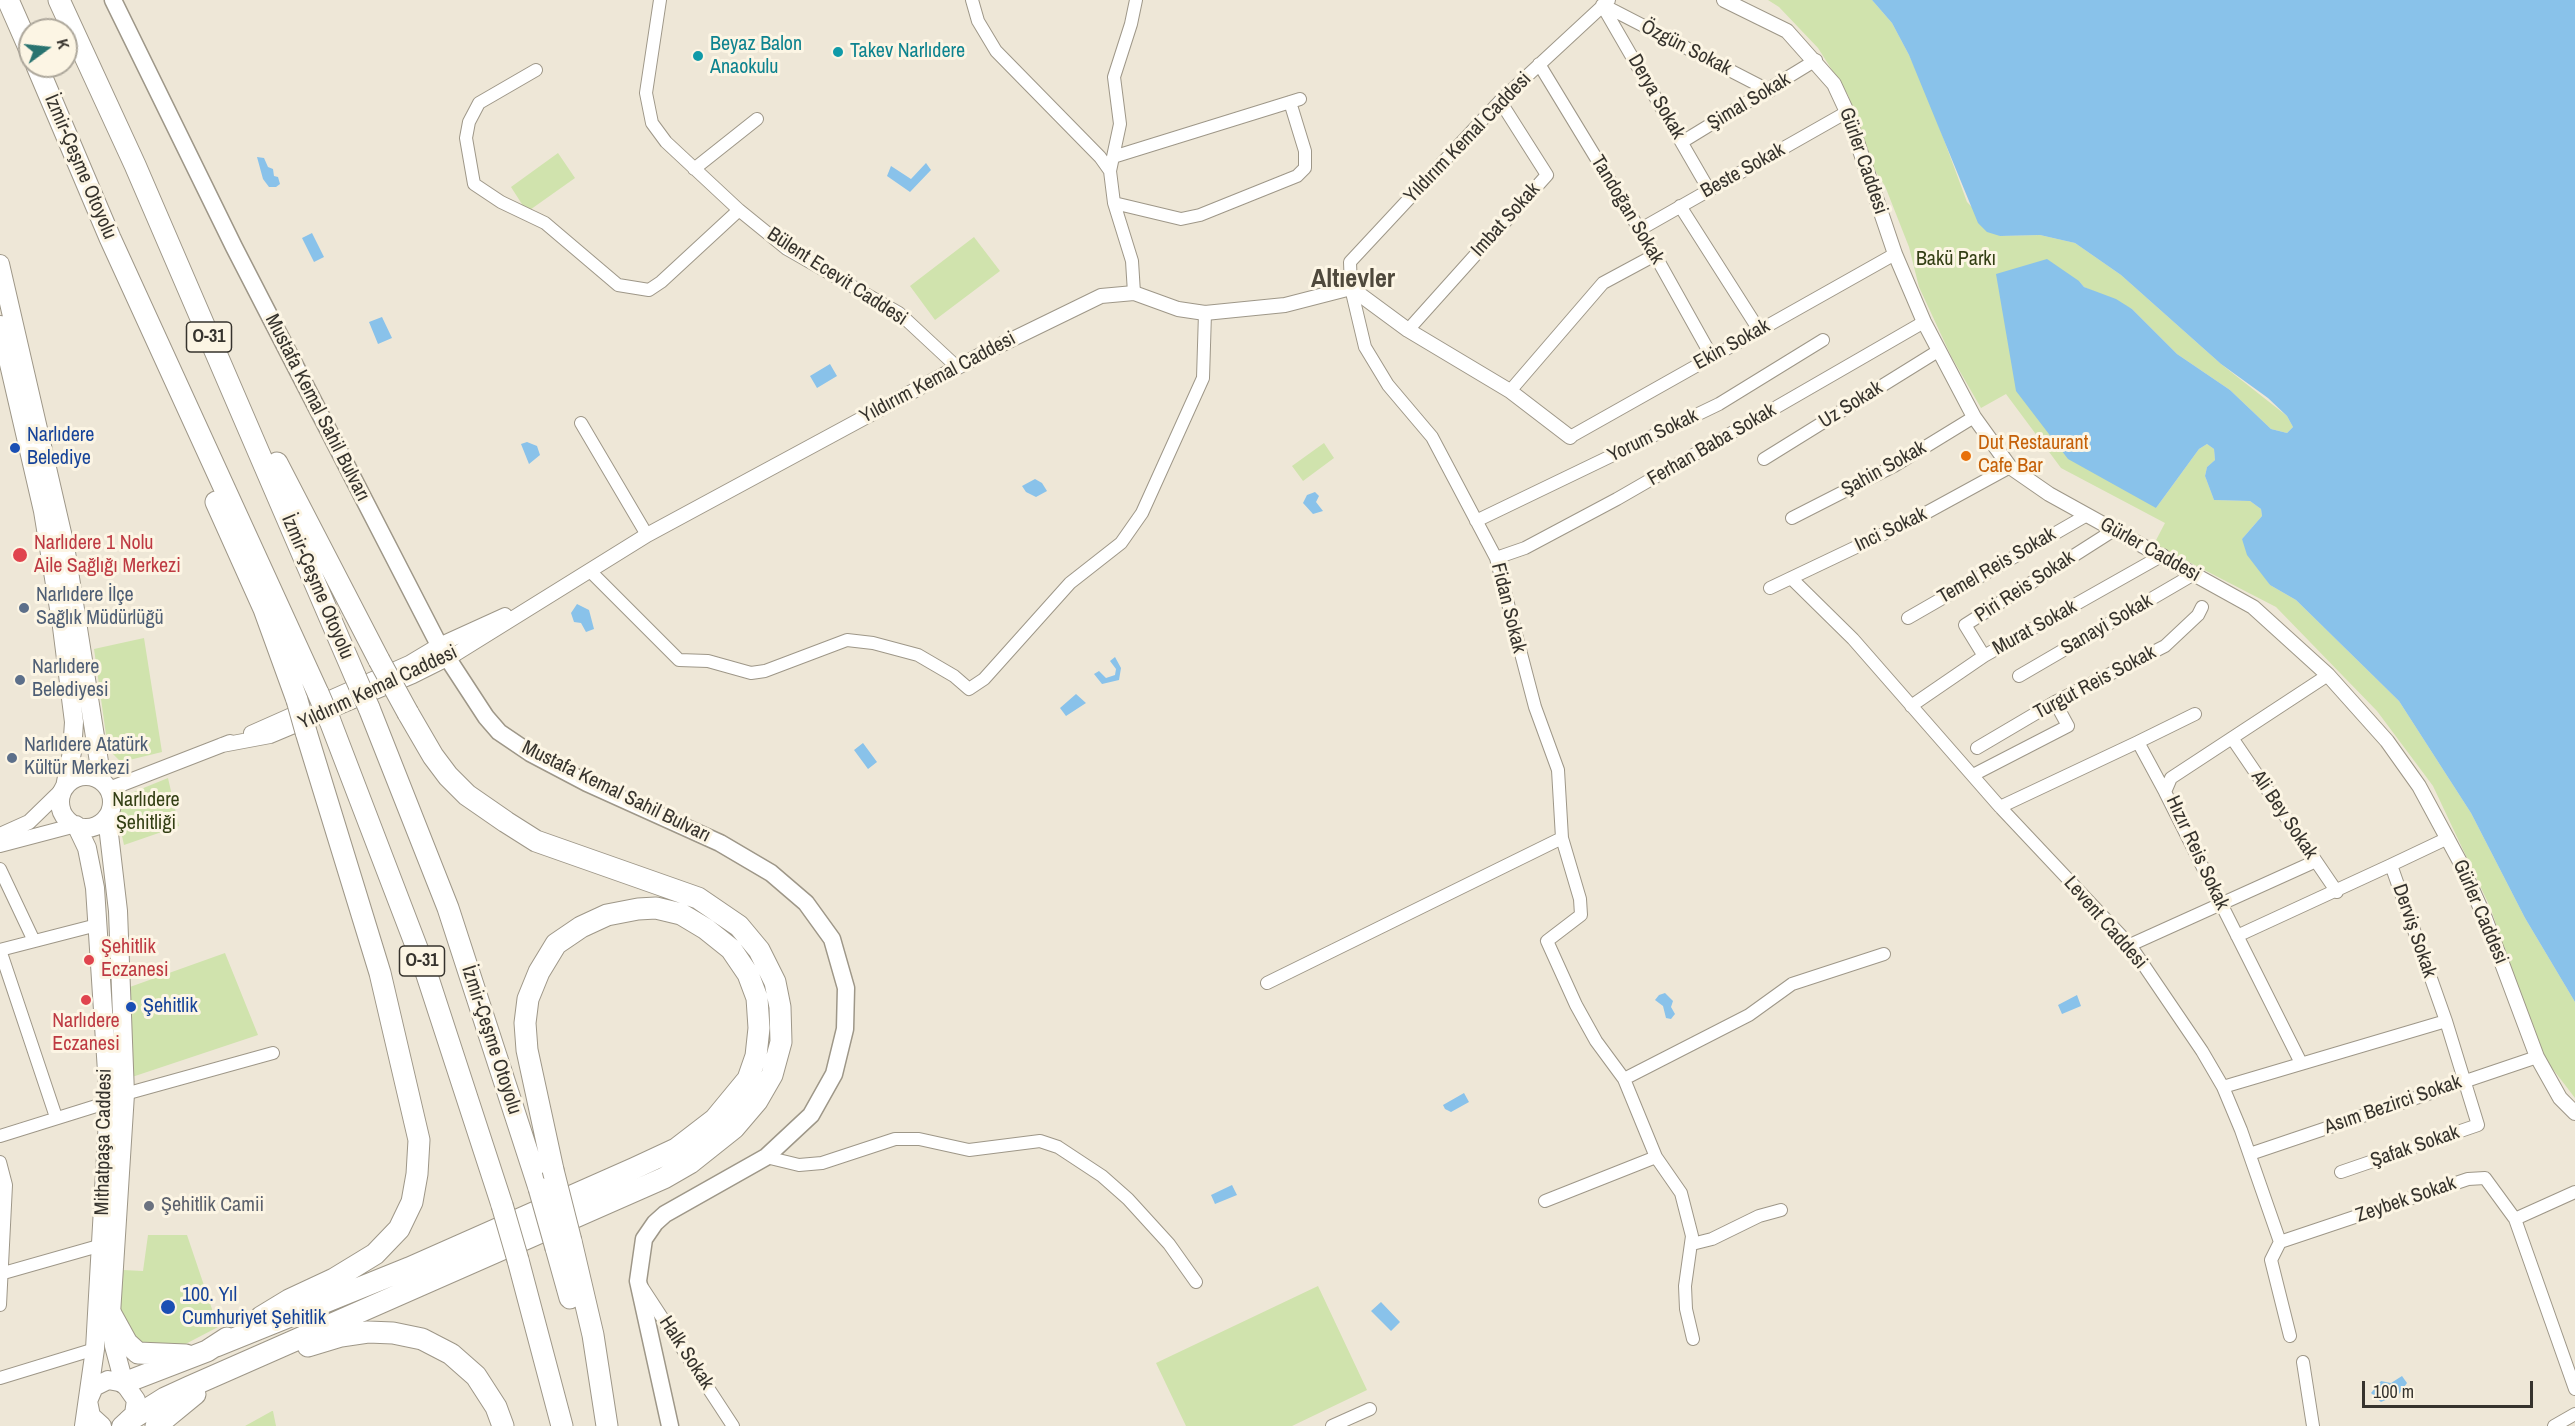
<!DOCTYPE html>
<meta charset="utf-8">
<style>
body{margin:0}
#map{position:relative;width:2575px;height:1426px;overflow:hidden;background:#eee7d7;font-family:"Archivo Narrow",sans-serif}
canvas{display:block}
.north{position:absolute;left:18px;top:18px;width:60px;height:60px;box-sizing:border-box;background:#fcf5e4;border:2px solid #ada79b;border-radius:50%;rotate:75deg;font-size:16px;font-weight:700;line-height:24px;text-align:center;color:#36332d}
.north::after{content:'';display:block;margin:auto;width:21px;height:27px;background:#297370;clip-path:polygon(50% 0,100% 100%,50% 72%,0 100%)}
.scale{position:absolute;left:2362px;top:1381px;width:171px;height:27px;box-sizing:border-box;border:3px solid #36332d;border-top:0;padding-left:8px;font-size:18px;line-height:21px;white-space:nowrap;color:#36332d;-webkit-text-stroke:4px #fcf5e4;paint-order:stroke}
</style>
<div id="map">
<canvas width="2575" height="1426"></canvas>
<div class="north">K</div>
<div class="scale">100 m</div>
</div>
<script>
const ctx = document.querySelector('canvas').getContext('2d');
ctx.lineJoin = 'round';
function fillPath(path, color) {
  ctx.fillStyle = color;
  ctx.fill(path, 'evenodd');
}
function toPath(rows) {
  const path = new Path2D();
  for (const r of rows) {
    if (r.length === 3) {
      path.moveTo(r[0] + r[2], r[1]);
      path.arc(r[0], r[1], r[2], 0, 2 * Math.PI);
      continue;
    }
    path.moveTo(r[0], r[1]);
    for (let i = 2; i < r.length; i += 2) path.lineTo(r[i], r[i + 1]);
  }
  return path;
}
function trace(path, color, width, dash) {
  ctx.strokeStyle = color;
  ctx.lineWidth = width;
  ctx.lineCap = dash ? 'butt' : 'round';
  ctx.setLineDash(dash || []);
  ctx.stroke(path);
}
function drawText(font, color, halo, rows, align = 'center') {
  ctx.font = font + ' "Archivo Narrow",sans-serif';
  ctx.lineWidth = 6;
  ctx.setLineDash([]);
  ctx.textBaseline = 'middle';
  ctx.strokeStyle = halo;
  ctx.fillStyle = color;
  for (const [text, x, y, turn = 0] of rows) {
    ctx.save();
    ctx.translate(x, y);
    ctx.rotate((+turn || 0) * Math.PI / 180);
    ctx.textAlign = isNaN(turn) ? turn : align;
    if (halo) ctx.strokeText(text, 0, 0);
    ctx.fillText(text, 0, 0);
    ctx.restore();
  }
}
const green = toPath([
 [1768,0,1872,0,1892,23,1909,55,1927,94,1967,202,2000,236,2040,235,2075,243,2121,275,2221,364,2287,416,2293,427,2287,433,2271,429,2230,390,2177,354,2132,309,2084,287,2079,281,2156,508,2199,449,2207,444,2214,449,2215,460,2207,467,2205,476,2214,500,2250,501,2261,509,2262,516,2242,539,2270,585,2296,600,2399,701,2471,813,2525,918,2575,1002,2575,1098,2542,1055,2528,1022,2491,909,2433,786,2377,711,2276,607,2154,544,2165,523,2061,468,2006,394,1981,408,1951,356,1919,287,1909,247,1885,186,1874,169,1848,95,1818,48,1779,7],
 [558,153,575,178,527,212,511,187],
 [974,237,1000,271,935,320,910,286],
 [1324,443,1334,458,1303,481,1292,466],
 [144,638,162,752,121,762,108,749,94,649],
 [168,778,179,826,124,845,114,800],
 [225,953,258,1035,129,1078,127,988],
 [148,1235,187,1235,218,1327,176,1349,137,1346,116,1314,121,1243,125,1243,123,1270,143,1271],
 [1318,1286,1367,1390,1292,1426,1186,1426,1156,1363],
 [273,1411,276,1426,245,1426,272,1411]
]);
const water = toPath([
 [1872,0,2575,0,2575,1002,2525,918,2471,813,2399,701,2296,600,2270,585,2247,555,2242,539,2262,516,2261,509,2250,501,2214,500,2205,476,2207,467,2215,460,2214,449,2207,444,2199,449,2156,508,2068,459,2016,391,1996,274,2047,259,2079,281,2084,287,2116,299,2132,309,2177,354,2230,390,2271,429,2287,433,2293,427,2287,416,2268,398,2221,364,2121,275,2075,243,2040,235,2000,236,1987,232,1978,223,1909,55,1892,23],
 [257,157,264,158,268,167,273,169,274,176,278,177,280,184,276,187,269,187,263,179],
 [926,163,931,170,910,192,887,176,891,166,911,179],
 [312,233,324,257,314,262,302,238],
 [382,317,392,338,378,344,369,322],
 [830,364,837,376,817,388,810,376],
 [527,442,537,446,540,455,529,464,521,444],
 [1035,479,1042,483,1047,491,1036,497,1026,492,1022,486],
 [1315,492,1319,496,1316,502,1323,511,1313,514,1303,503,1307,495],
 [577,604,589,610,594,629,586,632,581,623,574,622,571,613],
 [1115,657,1121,668,1119,680,1102,684,1094,674,1099,671,1106,678,1115,675,1116,669,1110,661],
 [1076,694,1086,703,1066,716,1060,708],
 [863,743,877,762,868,769,854,750],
 [1665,993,1673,1001,1671,1007,1675,1014,1671,1019,1666,1018,1663,1006,1655,1000,1659,995],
 [2077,995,2081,1006,2062,1014,2058,1005],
 [1464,1093,1469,1102,1451,1112,1445,1109,1443,1105],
 [1232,1185,1237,1195,1215,1204,1211,1195],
 [1381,1302,1400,1322,1391,1331,1371,1311],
 [2402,1376,2407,1383,2399,1394,2381,1402,2371,1393,2381,1381,2391,1383]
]);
const minor = toPath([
 [660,0,646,93,652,123,666,142,739,210,787,249,899,313,957,367],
 [972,0,978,21,996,51,1100,157,1110,171],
 [1609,0,1500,101,1350,262,1351,288,1365,347,1388,385,1432,437,1496,558,1535,707,1558,770,1562,838,1580,899,1581,915,1547,941,1576,1005,1596,1041,1624,1079,1656,1157,1681,1193,1692,1236,1685,1286,1686,1309,1693,1339],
 [1602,5,1709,190],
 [1603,5,1770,91],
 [1539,64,1655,255,1712,357],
 [536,70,479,103,469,122,466,138,474,184,501,202,545,223,618,285,649,290,661,282,739,210],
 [1682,142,1816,60],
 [1113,157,1300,99],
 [694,169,757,119],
 [1114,203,1181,219,1200,215,1297,176,1305,168,1305,151,1290,102],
 [1680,206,1759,330],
 [1639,230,1847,112],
 [1134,293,1132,261,1114,203,1110,171,1120,124,1114,77,1131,24,1136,0],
 [1408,330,1547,175,1500,101],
 [1510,391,1603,283,1655,255],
 [581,423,647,535],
 [1570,437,1895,254],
 [1764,459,1938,351],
 [1792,518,1894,466,1974,417],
 [1476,521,1719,404,1823,340],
 [1496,558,1525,548,1617,499,1924,322],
 [591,572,679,660,708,661,751,673,765,671,847,640,873,643,918,655,954,676,969,689,984,679,1070,583,1121,543,1142,513,1203,378,1205,313],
 [1791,578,1853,639,2000,807,2130,945,2202,1051,2223,1087,2241,1130,2280,1242,2271,1260,2290,1336],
 [1770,588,1913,520,2010,467],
 [1908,618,2087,515],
 [1984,656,1965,625,2114,530],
 [2019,676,2194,574],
 [1911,706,1984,656,2163,555],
 [2232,738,2337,892],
 [2138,742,2195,714],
 [1977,748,2055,702,2165,646,2198,615,2202,607],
 [1973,775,2068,726,2055,702],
 [2000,807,2138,742,2165,792],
 [0,869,34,941],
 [2237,936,2391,865],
 [2130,945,2316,861],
 [0,950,56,1117],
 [0,950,97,925],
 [1267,983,1562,838],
 [2301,1063,2165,792,2171,778,2328,675],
 [1624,1079,1749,1015,1792,984,1884,954],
 [2223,1087,2446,1021],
 [125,1094,273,1053],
 [0,1136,109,1102],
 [2250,1154,2537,1057],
 [766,1157,799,1165,822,1163,895,1139,919,1139,969,1150,1040,1141,1058,1147,1102,1176,1128,1199,1169,1244,1196,1282],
 [0,1162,6,1185,0,1305],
 [2341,1172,2478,1125,2446,1021,2391,865,2448,838],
 [1545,1201,1656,1157],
 [2515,1219,2575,1192],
 [2280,1242,2468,1179,2485,1178,2515,1219,2575,1389],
 [1692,1244,1712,1239,1759,1216,1781,1210],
 [0,1274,102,1245],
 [642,1287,733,1426],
 [2303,1362,2313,1426],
 [0,1378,95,1349],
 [1332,1426,1370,1409],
 [2554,1426,2575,1414]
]);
const tertiary = toPath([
 [1724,0,1787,31,1834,84,1847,112,1895,254,1924,322,1974,417,2010,467,2049,494,2253,607,2328,675,2387,741,2419,786,2459,860,2485,918,2537,1057,2560,1098,2575,1113],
 [251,733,409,663,439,645,505,615],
 [222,745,270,736,413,676,449,658,647,535,982,354,1101,296,1134,293,1178,309,1205,313,1285,305,1351,288,1408,330,1510,391,1570,437],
 [109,789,230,742],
 [0,835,29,822,65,787],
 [0,845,76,825]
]);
const secondary = toPath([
 [113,0,234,247,439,645,486,717,499,732,530,753,587,783,720,843,771,873,806,903,832,939,846,988,845,1029,834,1074,811,1115,766,1157,665,1214,655,1223,644,1239,638,1281,670,1426]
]);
const primary = toPath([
 [0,264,65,546,102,781],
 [0,325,43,511,62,627,74,722,72,752,65,787],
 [86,802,26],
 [107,817,118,911,125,1094,111,1314,114,1346,124,1383],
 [76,825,87,848,95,888,109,1102,95,1349,84,1426],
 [102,1426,91,1416,88,1401,94,1387,108,1380,124,1383,136,1400,134,1414,121,1426]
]);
const motorway = toPath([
 [8,0,30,50],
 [59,0,135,165,355,676],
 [37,66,110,238,318,693],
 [277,463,379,660],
 [216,502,264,609,297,700],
 [369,708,448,908,539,1188],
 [330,721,425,969,502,1205],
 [571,1241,593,1335,607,1426],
 [556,1248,570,1298],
 [518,1260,562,1426],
 [111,1314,127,1343,138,1353,186,1355],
 [261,1317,289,1300,334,1279,375,1254,399,1229,412,1202,417,1174,419,1140,380,973,306,732],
 [216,1346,409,1268,635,1168,676,1149,715,1119,748,1079,756,1056,759,1028,757,998,748,974,731,949,706,929,681,914,656,908,638,909,607,915,581,927,556,944,539,972,528,999,525,1023,527,1050,553,1170],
 [308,1346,341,1336,368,1332,393,1333,422,1339,451,1354,476,1376,496,1407,503,1426],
 [124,1383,207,1351,227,1338],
 [130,1420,165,1398,189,1387,664,1178,690,1163,734,1128,757,1101,772,1075,781,1042,780,1007,775,982,759,950,739,926,698,898,536,841,506,822,467,795,448,776,433,756,408,713],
 [156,1426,195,1394]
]);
const motorwayBridge = toPath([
 [379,660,408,713],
 [355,676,369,708],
 [318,693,330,721],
 [297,700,306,732],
 [553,1170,571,1241],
 [539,1188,556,1248],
 [502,1205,518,1260]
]);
const markers = [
 [838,52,6,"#0f9aa8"],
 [698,56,6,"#0f9aa8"],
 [15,448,6,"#1a4fb4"],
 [1966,456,6,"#e8710a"],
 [20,555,8,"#e0444e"],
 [24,608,6,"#5c6f8a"],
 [20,680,6,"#5c6f8a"],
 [12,758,6,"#5c6f8a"],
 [89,960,6,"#e0444e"],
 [86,1000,6,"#e0444e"],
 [131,1007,6,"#1a4fb4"],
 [149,1206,6,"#6b7280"],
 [168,1307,8,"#1a4fb4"]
];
const shields = [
 [209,337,45],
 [422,961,45]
];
const shieldNames = [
 ["O-31",209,337],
 ["O-31",422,961]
];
const cultureNames = [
 ["Beyaz Balon",710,45],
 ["Anaokulu",710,68],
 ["Takev Narlıdere",850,52]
];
const streetNames = [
 ["Özgün Sokak",1686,48,27],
 ["Derya Sokak",1656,97,60],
 ["Şimal Sokak",1749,102,-31],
 ["Yıldırım Kemal Caddesi",1468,138,-46],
 ["Gürler Caddesi",1863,161,71],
 ["İzmir-Çeşme Otoyolu",80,167,67],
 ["Beste Sokak",1743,171,-29],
 ["Tandoğan Sokak",1627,210,59],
 ["Imbat Sokak",1506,220,-48],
 ["Bülent Ecevit Caddesi",837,277,33],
 ["Ekin Sokak",1732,345,-29],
 ["Yıldırım Kemal Caddesi",938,378,-28],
 ["Uz Sokak",1851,405,-32],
 ["Mustafa Kemal Sahil Bulvarı",317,408,63],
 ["Yorum Sokak",1653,436,-26],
 ["Ferhan Baba Sokak",1712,445,-30],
 ["Şahin Sokak",1884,469,-29],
 ["Inci Sokak",1891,530,-26],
 ["Gürler Caddesi",2150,550,29],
 ["Temel Reis Sokak",1997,566,-30],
 ["İzmir-Çeşme Otoyolu",317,587,67],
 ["Piri Reis Sokak",2025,587,-33],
 ["Fidan Sokak",1508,608,76],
 ["Sanayi Sokak",2107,625,-30],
 ["Murat Sokak",2035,628,-29],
 ["Turgut Reis Sokak",2095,683,-28],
 ["Yıldırım Kemal Caddesi",378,688,-25],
 ["Mustafa Kemal Sahil Bulvarı",616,792,26],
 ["Ali Bey Sokak",2284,815,56],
 ["Hızır Reis Sokak",2197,853,65],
 ["Gürler Caddesi",2480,912,67],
 ["Levent Caddesi",2105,923,49],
 ["Derviş Sokak",2414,931,71],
 ["İzmir-Çeşme Otoyolu",491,1040,72],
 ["Asım Bezirci Sokak",2393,1105,-19],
 ["Mithatpaşa Caddesi",104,1142,-89],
 ["Şafak Sokak",2415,1147,-19],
 ["Zeybek Sokak",2406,1200,-19],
 ["Halk Sokak",686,1353,57]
];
const parkNames = [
 ["Bakü Parkı",1956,260],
 ["Narlıdere",146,801],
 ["Şehitliği",146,824]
];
const transitNames = [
 ["Narlıdere",27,436],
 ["Belediye",27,459],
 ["Şehitlik",143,1007],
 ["100. Yıl",182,1296],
 ["Cumhuriyet Şehitlik",182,1319]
];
const foodNames = [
 ["Dut Restaurant",1978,444],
 ["Cafe Bar",1978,467]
];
const healthNames = [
 ["Narlıdere 1 Nolu",34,544],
 ["Aile Sağlığı Merkezi",34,567],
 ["Şehitlik",101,948],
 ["Eczanesi",101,971],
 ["Narlıdere",86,1022,"center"],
 ["Eczanesi",86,1045,"center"]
];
const serviceNames = [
 ["Narlıdere İlçe",36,596],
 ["Sağlık Müdürlüğü",36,619],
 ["Narlıdere",32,668],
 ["Belediyesi",32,691],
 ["Narlıdere Atatürk",24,746],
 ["Kültür Merkezi",24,769]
];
const worshipNames = [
 ["Şehitlik Camii",161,1206]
];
const districtNames = [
 ["Altıevler",1353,280]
];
fillPath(green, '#d0e3ad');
fillPath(water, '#89c2ea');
trace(minor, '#9e9788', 14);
trace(tertiary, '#9e9788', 16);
trace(secondary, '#9e9788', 19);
trace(primary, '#9e9788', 20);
trace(motorway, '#9e9788', 23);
trace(minor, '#fff', 12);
trace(tertiary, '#fff', 14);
trace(secondary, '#fff', 16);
trace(primary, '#fff', 18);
trace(motorway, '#fff', 21);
trace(motorwayBridge, '#9e9788', 23, []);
trace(motorwayBridge, '#fff', 21);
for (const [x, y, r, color] of markers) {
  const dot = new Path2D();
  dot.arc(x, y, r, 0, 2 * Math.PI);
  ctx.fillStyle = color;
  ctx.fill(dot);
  trace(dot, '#fcf5e4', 2);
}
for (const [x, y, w] of shields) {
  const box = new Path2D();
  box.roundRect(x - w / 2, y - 15, w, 30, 4.5);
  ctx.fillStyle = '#fcf5e4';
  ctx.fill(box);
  trace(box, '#36332d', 1.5);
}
drawText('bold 18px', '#36332d', null, shieldNames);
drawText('20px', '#0d838f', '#fcf5e4', cultureNames, 'left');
drawText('20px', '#36332d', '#fcf5e4', streetNames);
drawText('20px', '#333f14', '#fcf5e4', parkNames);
drawText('20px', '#164399', '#fcf5e4', transitNames, 'left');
drawText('20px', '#c56008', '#fcf5e4', foodNames, 'left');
drawText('20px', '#be3a42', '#fcf5e4', healthNames, 'left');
drawText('20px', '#4e5e75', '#fcf5e4', serviceNames, 'left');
drawText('20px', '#5b616d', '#fcf5e4', worshipNames, 'left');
drawText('bold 26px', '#4f493c', '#fcf5e4', districtNames);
</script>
